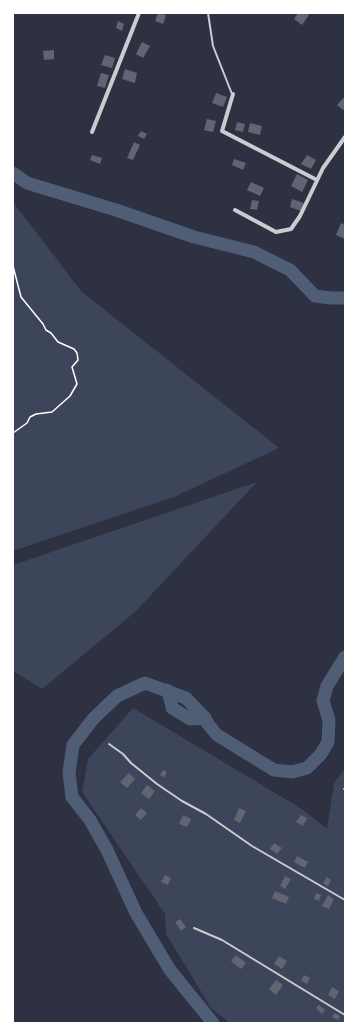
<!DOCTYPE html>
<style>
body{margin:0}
#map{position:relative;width:358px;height:1036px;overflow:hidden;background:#2d3142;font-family:"Source Sans 3",sans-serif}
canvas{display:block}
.frame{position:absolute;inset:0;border:14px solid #fff;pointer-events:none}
</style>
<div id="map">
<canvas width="358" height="1036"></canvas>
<div class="frame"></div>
</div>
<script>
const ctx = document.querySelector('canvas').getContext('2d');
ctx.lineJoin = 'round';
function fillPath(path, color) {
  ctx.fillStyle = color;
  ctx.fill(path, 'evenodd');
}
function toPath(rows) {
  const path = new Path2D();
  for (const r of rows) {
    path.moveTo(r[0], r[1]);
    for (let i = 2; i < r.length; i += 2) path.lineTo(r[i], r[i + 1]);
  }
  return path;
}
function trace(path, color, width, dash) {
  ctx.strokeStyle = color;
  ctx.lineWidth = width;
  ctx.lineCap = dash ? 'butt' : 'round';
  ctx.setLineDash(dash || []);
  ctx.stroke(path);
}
const green = toPath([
 [13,202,81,291,279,448,174,497,13,551],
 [257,482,135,612,42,689,13,671,13,565],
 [133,708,302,809,327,829,334,783,345,768,345,1023,230,1023,211,1008,166,934,165,914,82,792,88,759]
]);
const river = toPath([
 [13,173,27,183,116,210,194,237,254,252,290,270,315,296,331,298,345,298],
 [167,690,171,702,172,708,190,719,205,718],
 [213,1023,170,970,136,913,107,850,90,820,72,797,69,773,73,745,93,719,117,696,145,683,186,698,205,718,208,724,217,735,274,770,292,772,307,768,321,754,328,742,329,720,323,701,327,686,345,657]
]);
const building = toPath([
 [158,13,166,15,163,24,155,21],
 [298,13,307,13,309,15,302,25,294,19],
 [118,21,124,24,122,31,116,28],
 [142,42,150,46,143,58,136,54],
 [54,50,54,59,44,60,43,51],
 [105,55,115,58,112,68,101,65],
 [125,69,137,73,135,83,122,79],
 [101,73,109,75,105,88,97,86],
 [216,93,227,97,223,107,212,103],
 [345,96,345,108,343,110,337,105],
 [207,119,216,121,213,132,204,130],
 [237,122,245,124,243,132,235,130],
 [250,123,262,126,260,135,248,132],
 [141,131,147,134,144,139,138,136],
 [134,142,140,145,133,160,127,158],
 [92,155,102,158,100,164,90,160],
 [307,155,316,160,311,169,301,164],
 [234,159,246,163,243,170,232,165],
 [297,174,308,180,302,192,291,186],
 [251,182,264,188,260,196,247,190],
 [292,199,304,203,301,211,290,207],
 [252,200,259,201,257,210,250,209],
 [341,223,345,225,345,239,336,235],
 [163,770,167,772,164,778,160,775],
 [129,773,135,779,127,788,120,782],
 [147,785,155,791,149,799,141,793],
 [141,808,147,813,141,820,135,815],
 [239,808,246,811,240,823,234,820],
 [183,815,191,819,187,827,179,824],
 [301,815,307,818,303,826,296,822],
 [274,843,282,848,277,854,270,849],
 [297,856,308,862,305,868,294,862],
 [165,875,171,878,168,885,161,882],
 [285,876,291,879,285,889,280,886],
 [327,877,331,880,328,886,323,883],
 [275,891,289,897,286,904,272,898],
 [316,893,321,895,319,901,314,899],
 [328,895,334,899,329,909,322,906],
 [180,919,186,927,181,931,175,922],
 [236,955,246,963,241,969,231,961],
 [279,956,287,961,282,969,274,964],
 [304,975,310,978,307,984,301,981],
 [276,980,283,985,276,995,269,989],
 [332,987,339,991,335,999,328,995],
 [319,1005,325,1010,322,1014,316,1008],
 [334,1013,340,1016,338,1020,332,1017]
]);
const path = toPath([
 [13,266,21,297,43,324,46,330,51,333,58,342,74,349,77,353,78,360,72,367,77,384,70,396,52,412,36,414,30,417,27,423,13,433]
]);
const service = toPath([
 [208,13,213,46,232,94],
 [109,744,123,754,131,763,157,784,182,801,206,814,252,846,345,900],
 [344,789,345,789],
 [194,928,222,940,345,1015]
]);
const minor = toPath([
 [233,94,222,131,317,180],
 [92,132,139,13],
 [235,210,276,232,291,229,300,216,323,168,345,137]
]);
fillPath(green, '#3c4559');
trace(river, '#4f5d75', 13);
fillPath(building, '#626471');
trace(path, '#fff', 1.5);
trace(service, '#caccd0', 2);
trace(minor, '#caccd0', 4);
</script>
